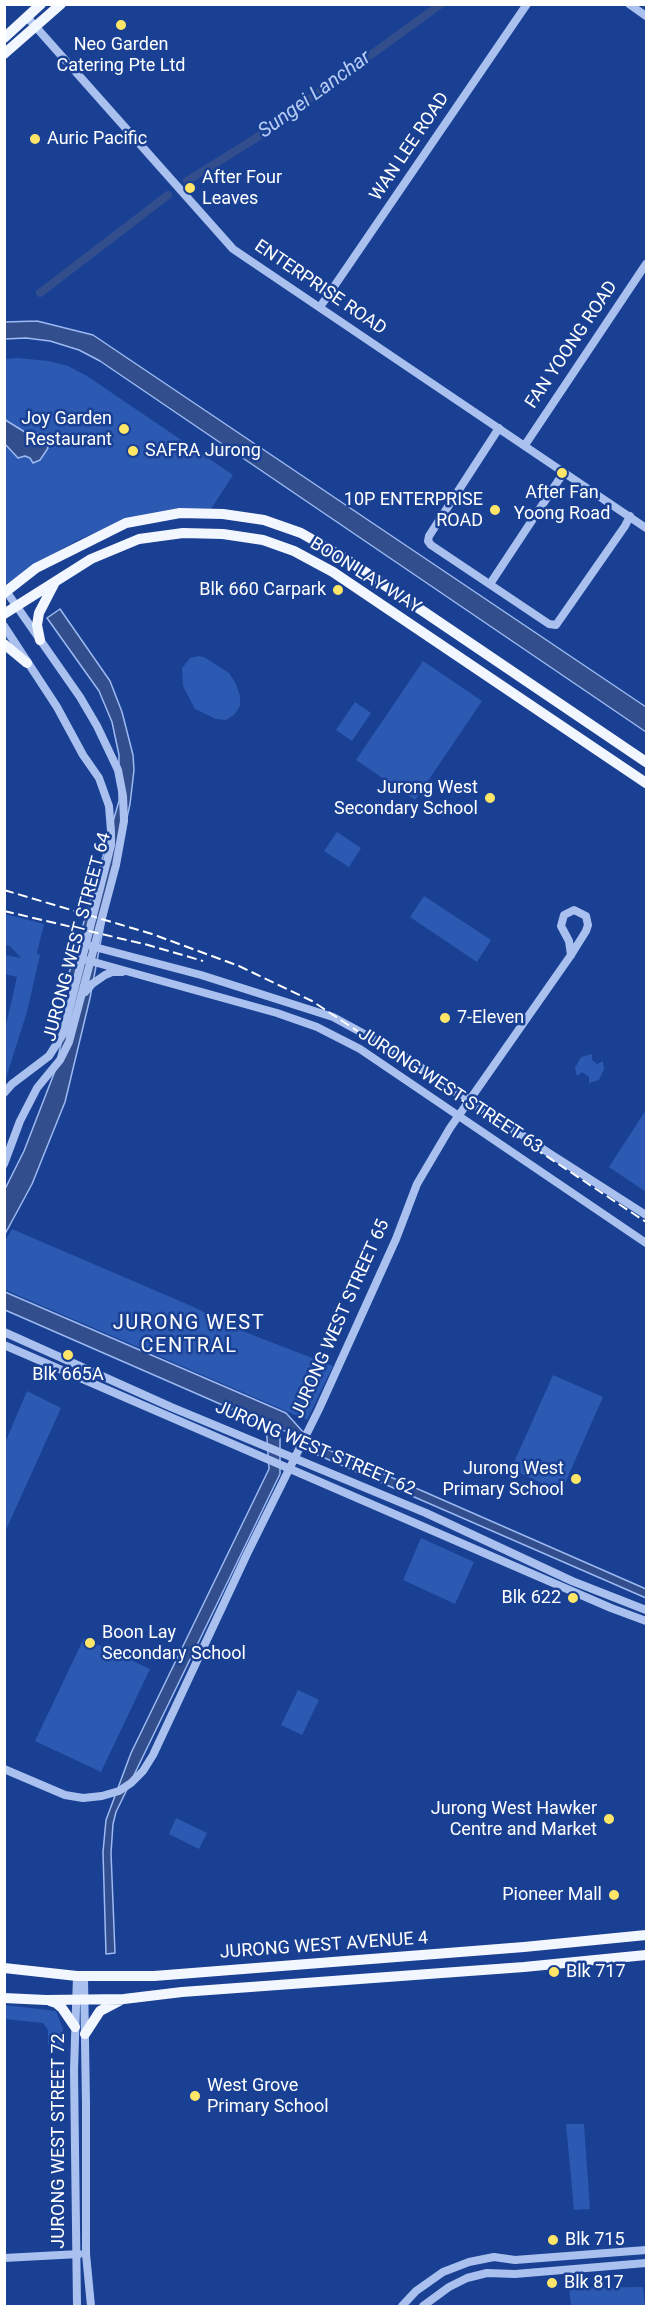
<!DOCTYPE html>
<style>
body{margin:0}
#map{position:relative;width:651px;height:2311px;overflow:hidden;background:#194093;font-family:Roboto,sans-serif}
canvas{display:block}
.frame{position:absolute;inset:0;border:6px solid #fff;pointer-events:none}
</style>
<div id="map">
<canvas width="651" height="2311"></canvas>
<div class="frame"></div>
</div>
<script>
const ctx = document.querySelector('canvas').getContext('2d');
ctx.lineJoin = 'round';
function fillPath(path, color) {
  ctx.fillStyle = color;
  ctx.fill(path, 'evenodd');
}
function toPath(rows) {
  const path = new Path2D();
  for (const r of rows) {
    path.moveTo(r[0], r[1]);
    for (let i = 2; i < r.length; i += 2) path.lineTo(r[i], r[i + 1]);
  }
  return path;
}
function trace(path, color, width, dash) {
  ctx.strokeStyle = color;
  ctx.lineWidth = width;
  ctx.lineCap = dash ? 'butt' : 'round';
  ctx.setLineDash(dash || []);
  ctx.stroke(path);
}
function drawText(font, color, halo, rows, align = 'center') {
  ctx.font = font + ' Roboto,sans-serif';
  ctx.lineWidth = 5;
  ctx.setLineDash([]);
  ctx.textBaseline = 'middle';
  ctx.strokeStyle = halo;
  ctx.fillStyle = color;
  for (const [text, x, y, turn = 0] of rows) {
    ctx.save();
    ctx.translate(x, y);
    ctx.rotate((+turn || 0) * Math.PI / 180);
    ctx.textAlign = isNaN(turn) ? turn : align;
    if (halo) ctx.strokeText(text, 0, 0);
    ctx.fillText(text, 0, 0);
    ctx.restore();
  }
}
const green = toPath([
 [17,358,49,361,68,366,87,376,233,475,211,509,178,508,126,519,78,540,35,564,5,585,5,359],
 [198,656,204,657,229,673,236,684,240,696,240,706,235,714,226,720,216,719,195,709,183,686,182,668,190,658],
 [423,661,482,701,415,800,356,760],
 [355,702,371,713,352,741,336,730],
 [337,832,361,848,349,867,324,851],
 [424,896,491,940,477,962,410,917],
 [5,914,44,924,37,953,40,955,27,1012,5,1081,5,1029,17,977,5,974,5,955,21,958,10,946,5,945],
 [592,1054,592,1060,597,1064,603,1061,604,1069,599,1080,589,1083,589,1077,582,1072,577,1076,575,1068,581,1057],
 [646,1110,646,1192,609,1167],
 [12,1229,189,1305,250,1334,333,1366,307,1420,8,1291,5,1288,5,1241],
 [553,1375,603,1397,561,1492,511,1469],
 [27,1391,61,1408,5,1532,5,1443],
 [421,1538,474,1562,455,1604,403,1580],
 [84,1638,150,1669,101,1772,35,1741],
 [298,1690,319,1700,302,1735,281,1725],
 [176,1818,207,1833,199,1849,169,1834],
 [4,2005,56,2011,63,2029,63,2047,48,2046,48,2030,43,2023,5,2019],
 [566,2124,584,2124,590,2209,574,2210],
 [643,2287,645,2306,571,2306,569,2288]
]);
const water = toPath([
 [37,321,93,335,646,707,646,732,100,361,79,350,50,341,26,338,5,339,5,322,37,321],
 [4,418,7,421,28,434,34,432,44,437,48,448,40,460,33,463,30,458,25,456,18,458,5,444,4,418],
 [60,609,110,681,122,712,133,755,134,770,130,804,107,908,90,998,65,1102,32,1184,5,1234,4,1191,24,1151,55,1071,72,994,65,987,119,801,119,755,112,722,99,691,47,618,60,609],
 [5,1292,286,1413,313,1443,646,1589,646,1598,311,1452,286,1431,280,1430,280,1474,116,1812,113,1824,111,1853,115,1953,106,1954,103,1852,106,1820,131,1753,269,1469,266,1424,5,1310,5,1292]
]);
const canal = toPath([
 [187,181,256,138,441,4],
 [40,293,168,195]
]);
const minor = toPath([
 [629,4,646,16],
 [27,17,233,249,646,528],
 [320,307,527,4],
 [499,428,429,536,428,541,431,545,549,624,556,625,625,526,630,516],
 [525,445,646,264],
 [490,584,564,472],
 [4,626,57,707,83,755,99,778,109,806,111,831,111,845,63,1034,49,1056,12,1084,4,1093],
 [87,945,201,975,333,1017,401,1054,549,1153,646,1215],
 [83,959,277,1013,317,1027,360,1049,646,1243],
 [85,992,92,984,105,975,112,972,122,972],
 [4,1164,20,1121,37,1088,60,1060,69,1042,116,865,124,821,123,796,118,770,97,726,80,697,6,591],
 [4,1332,171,1407,426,1513,572,1581,646,1610],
 [4,1345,611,1608,646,1621],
 [4,1769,65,1795,83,1798,102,1796,119,1791,131,1783,143,1771,153,1755,247,1554,319,1409,396,1239,417,1184,450,1128,571,955,586,931,588,925,586,916,574,910,564,915,561,926,569,941,571,955],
 [84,1976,86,2104,86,2254,91,2306],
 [4,2258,79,2254],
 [77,2306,74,2070,77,1976],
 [402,2306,416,2291,443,2272,469,2262,494,2257,515,2260,646,2250],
 [423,2306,449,2287,467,2278,487,2273,515,2274,646,2263]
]);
const major = toPath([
 [4,38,41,4],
 [4,54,61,4],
 [4,593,36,568,126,523,180,513,223,514,264,520,301,533,343,557,646,762],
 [4,614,91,559,139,539,183,533,223,534,263,540,294,551,333,572,646,783],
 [40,640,37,625,39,613,54,584],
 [4,644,27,663],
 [4,1968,77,1976,154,1976,524,1947,646,1935],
 [4,1998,46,2000,124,1999,182,1992,524,1967,646,1955],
 [50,2001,56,2003,62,2008,75,2027],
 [85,2034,100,2011,121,2000]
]);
const rail = toPath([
 [4,890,152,934,239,966,312,1001,646,1222],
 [4,911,148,945,203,961]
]);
const markers = [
 [121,25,6,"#ffe668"],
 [35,139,6,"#ffe668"],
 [190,188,6,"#ffe668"],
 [124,429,6,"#ffe668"],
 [133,451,6,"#ffe668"],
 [562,473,6,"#ffe668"],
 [495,510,6,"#ffe668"],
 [338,590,6,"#ffe668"],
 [490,798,6,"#ffe668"],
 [445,1018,6,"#ffe668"],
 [68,1355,6,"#ffe668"],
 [576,1479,6,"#ffe668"],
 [573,1598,6,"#ffe668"],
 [90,1643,6,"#ffe668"],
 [609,1819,6,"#ffe668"],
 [614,1895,6,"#ffe668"],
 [554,1972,6,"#ffe668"],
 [195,2096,6,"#ffe668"],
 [553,2240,6,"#ffe668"],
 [552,2283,6,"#ffe668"]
];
const poiNames = [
 ["Neo Garden",121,45,"center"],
 ["Catering Pte Ltd",121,66,"center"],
 ["Auric Pacific",47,139],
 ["After Four",202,178],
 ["Leaves",202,199],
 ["Joy Garden",112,419,"right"],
 ["Restaurant",112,440,"right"],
 ["SAFRA Jurong",145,451],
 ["After Fan",562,493,"center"],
 ["Yoong Road",562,514,"center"],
 ["10P ENTERPRISE",483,500,"right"],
 ["ROAD",483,521,"right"],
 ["Blk 660 Carpark",326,590,"right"],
 ["Jurong West",478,788,"right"],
 ["Secondary School",478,809,"right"],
 ["7-Eleven",457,1018],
 ["Blk 665A",68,1375,"center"],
 ["Jurong West",564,1469,"right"],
 ["Primary School",564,1490,"right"],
 ["Blk 622",561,1598,"right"],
 ["Boon Lay",102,1633],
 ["Secondary School",102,1654],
 ["Jurong West Hawker",597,1809,"right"],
 ["Centre and Market",597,1830,"right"],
 ["Pioneer Mall",602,1895,"right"],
 ["Blk 717",566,1972],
 ["West Grove",207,2086],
 ["Primary School",207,2107],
 ["Blk 715",565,2240],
 ["Blk 817",564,2283]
];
const streetNames = [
 ["WAN LEE ROAD",410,147,-56],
 ["ENTERPRISE ROAD",320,288,34],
 ["FAN YOONG ROAD",572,345,-56],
 ["BOON LAY WAY",365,576,32],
 ["JURONG WEST STREET 64",78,937,-75],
 ["JURONG WEST STREET 63",450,1091,33],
 ["JURONG WEST STREET 65",341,1319,-66],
 ["JURONG WEST STREET 62",315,1449,23],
 ["JURONG WEST AVENUE 4",324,1946,-4],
 ["JURONG WEST STREET 72",59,2141,-90]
];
const waterNames = [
 ["Sungei Lanchar",315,95,-36]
];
const neighbourhoodNames = [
 ["JURONG WEST",189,1324],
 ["CENTRAL",189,1347]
];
fillPath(green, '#2c59b2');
fillPath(water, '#324e8c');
trace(water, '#9dbaf2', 1.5);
trace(canal, '#324e8c', 8);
trace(minor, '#aac1f0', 8);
trace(major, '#f2f6ff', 10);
trace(rail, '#fff', 2, [10, 4.5]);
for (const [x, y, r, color] of markers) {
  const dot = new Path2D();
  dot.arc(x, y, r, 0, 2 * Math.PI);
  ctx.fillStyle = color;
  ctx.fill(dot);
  trace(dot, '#194093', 2);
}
drawText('18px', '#fff', '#194093', poiNames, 'left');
drawText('18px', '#fff', '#194093', streetNames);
drawText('italic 20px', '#b6ccf6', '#194093', waterNames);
ctx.letterSpacing = '1.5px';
drawText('20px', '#fff', '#194093', neighbourhoodNames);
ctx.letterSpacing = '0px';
</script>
